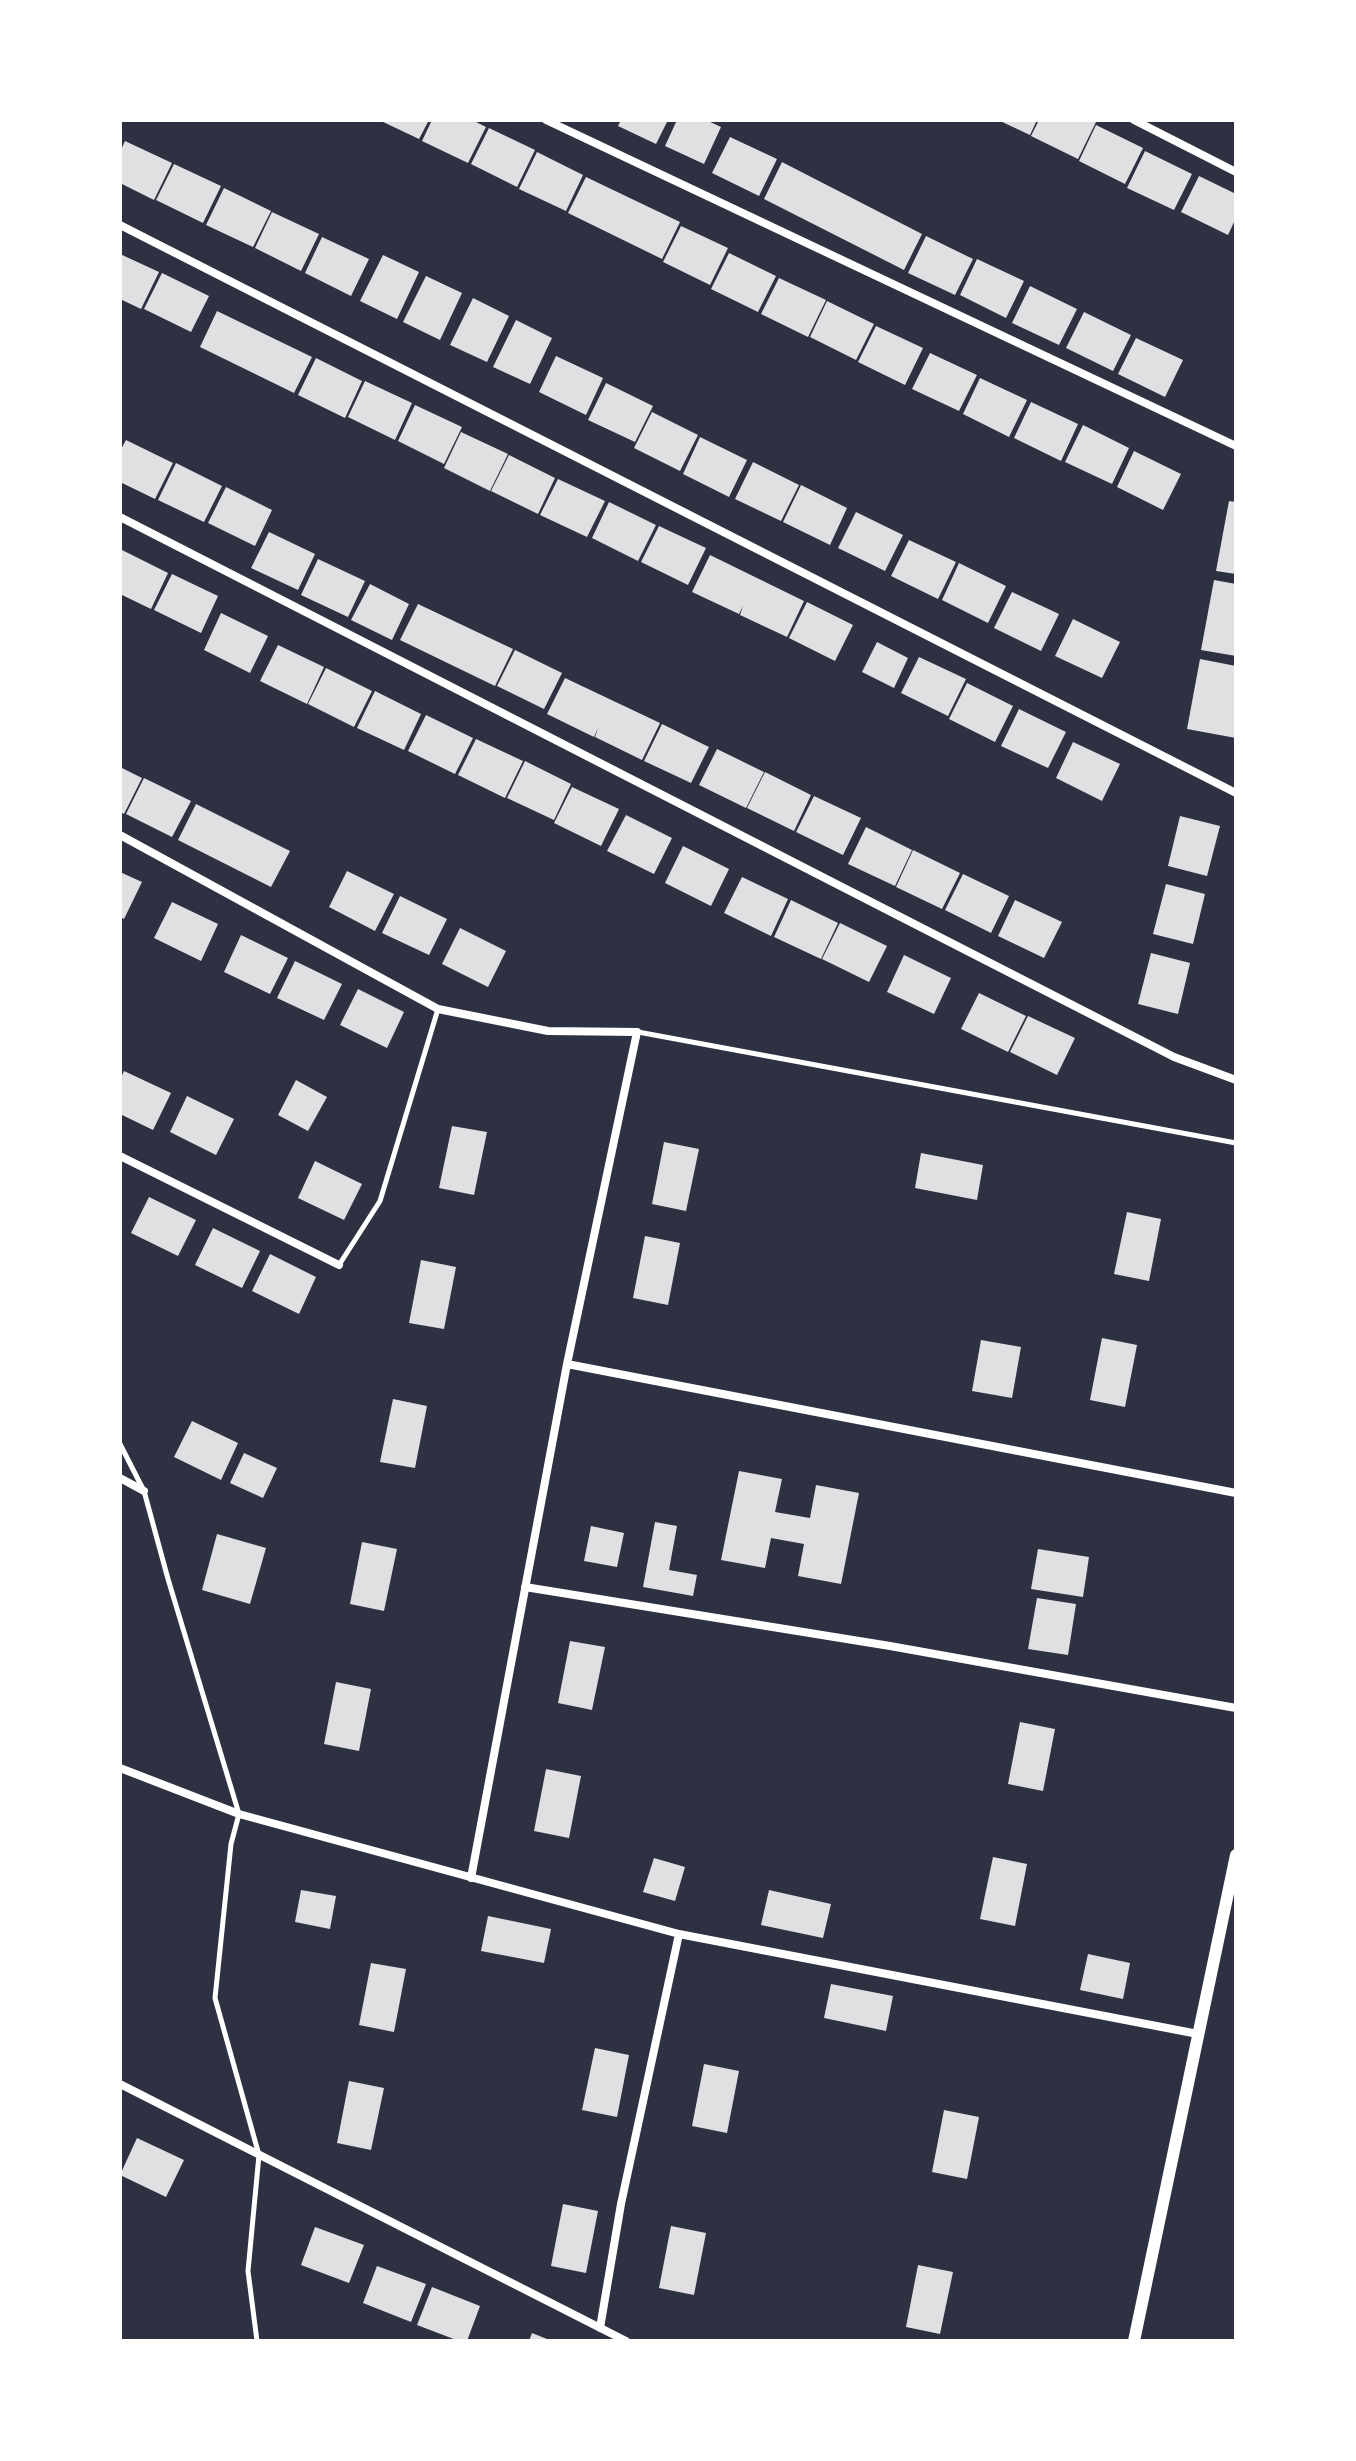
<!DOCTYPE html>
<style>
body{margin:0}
#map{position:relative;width:1356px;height:2461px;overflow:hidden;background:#2d3142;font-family:Helvetica,sans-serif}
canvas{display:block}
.frame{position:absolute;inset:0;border:122px solid #fff;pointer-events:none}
</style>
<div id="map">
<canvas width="1356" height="2461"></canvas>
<div class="frame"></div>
</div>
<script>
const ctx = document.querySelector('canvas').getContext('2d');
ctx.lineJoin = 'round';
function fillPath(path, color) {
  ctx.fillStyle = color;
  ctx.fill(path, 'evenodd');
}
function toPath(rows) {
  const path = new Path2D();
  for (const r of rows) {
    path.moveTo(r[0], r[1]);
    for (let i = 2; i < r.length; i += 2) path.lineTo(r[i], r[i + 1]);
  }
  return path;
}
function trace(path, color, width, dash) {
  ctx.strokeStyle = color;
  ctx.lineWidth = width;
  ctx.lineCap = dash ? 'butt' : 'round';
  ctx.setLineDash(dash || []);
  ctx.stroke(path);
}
const building = toPath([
 [379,120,429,120,419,139],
 [432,120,472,120,486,127,468,163,422,141],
 [621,120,668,120,656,144,618,126],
 [677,120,706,120,721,127,704,164,665,146],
 [998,120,1037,120,1030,135],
 [1039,120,1091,120,1096,122,1078,159,1031,136],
 [1096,125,1143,148,1125,184,1079,161],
 [489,128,535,150,517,187,471,164],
 [730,137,777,159,759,196,712,173],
 [125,141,172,163,154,200,120,183,120,152],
 [1145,151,1192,174,1174,210,1127,188],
 [537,152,583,175,566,211,519,189],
 [782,162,922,234,904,270,764,199],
 [174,164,221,186,203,223,156,200],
 [1199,176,1236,194,1236,218,1228,235,1181,212],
 [586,177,680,222,662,259,568,213],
 [224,188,271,211,253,247,206,225],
 [272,212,319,234,301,271,255,248],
 [681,226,728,248,710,285,663,262],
 [926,236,973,259,955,295,908,273],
 [322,237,369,259,351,296,305,273],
 [729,253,776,276,758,312,711,289],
 [120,254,159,272,141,309,120,299],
 [383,255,419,272,397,319,360,301],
 [977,259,1024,281,1006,318,960,295],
 [162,273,209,296,191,332,144,309],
 [426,276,462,293,440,340,403,322],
 [779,278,826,300,808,337,761,314],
 [1030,286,1077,309,1059,345,1012,323],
 [473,298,509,316,487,362,450,345],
 [827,301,874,324,856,360,810,337],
 [217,311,312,357,294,393,200,347],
 [1084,312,1131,335,1113,371,1066,348],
 [516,320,552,338,530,384,493,367],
 [876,326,923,348,905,385,858,362],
 [1136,338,1183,360,1165,397,1118,374],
 [930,353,977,375,959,411,912,389],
 [556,356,603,378,586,415,539,392],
 [316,358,362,381,345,418,298,395],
 [980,378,1027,400,1009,437,963,414],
 [365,381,412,403,395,440,348,417],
 [606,383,653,406,635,442,588,420],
 [1031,402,1078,424,1061,461,1014,438],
 [415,405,462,427,444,464,398,441],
 [652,412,698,435,680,471,634,448],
 [1083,425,1129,448,1112,484,1065,462],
 [461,432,508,454,490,491,444,468],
 [700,437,747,460,729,497,683,474],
 [126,440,173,463,155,499,120,482,120,451],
 [1134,451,1181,474,1163,510,1117,487],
 [509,455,555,478,538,514,491,491],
 [753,462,799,485,781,521,735,499],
 [176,463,222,486,204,522,158,500],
 [558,479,605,501,587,537,540,515],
 [801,485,847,508,830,545,783,522],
 [226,487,272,510,255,546,208,523],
 [1229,501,1236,502,1236,574,1216,571],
 [609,502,656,525,638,561,592,538],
 [856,512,903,535,885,571,838,548],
 [659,526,706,548,688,585,641,562],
 [269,532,315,554,298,590,251,568],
 [909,540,956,562,938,599,891,576],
 [122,550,168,573,151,609,120,594],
 [710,555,804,601,787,637,740,615,743,606,739,614,692,592],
 [318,559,365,581,348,617,301,595],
 [959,563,1006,586,988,623,942,600],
 [172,574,218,596,201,633,154,610],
 [1214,580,1236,584,1236,656,1201,650],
 [370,584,409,604,392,640,351,620],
 [1012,592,1059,614,1041,651,994,628],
 [807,602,853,625,835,661,789,638],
 [418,604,513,649,495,686,400,640],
 [221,613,268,636,250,673,204,650],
 [1073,619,1120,642,1102,678,1055,656],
 [877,642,908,658,894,688,862,672],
 [278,645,324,667,307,704,260,681],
 [515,650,562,673,544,709,497,686],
 [919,657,966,679,948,716,901,693],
 [1200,659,1236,666,1236,738,1187,729],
 [326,668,372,691,354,727,308,704],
 [565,678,660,723,642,760,595,737,598,728,594,737,547,714],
 [967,683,1013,706,995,742,949,719],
 [375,691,421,714,404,750,357,728],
 [1019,709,1066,732,1048,768,1001,746],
 [426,715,473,738,455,774,408,751],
 [662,724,709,747,691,783,644,761],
 [476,739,523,761,505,798,458,775],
 [1073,742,1120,764,1102,801,1056,778],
 [717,749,764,772,746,808,699,785],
 [525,761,571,784,554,820,507,798],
 [120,767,142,778,124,814,120,812],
 [765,772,811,795,794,831,747,808],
 [144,778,191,801,172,837,126,814],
 [572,787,619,809,601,846,554,823],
 [814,796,861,818,843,855,796,832],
 [196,804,290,851,271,887,178,840],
 [626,815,672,838,654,874,607,851],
 [1180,816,1220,826,1207,876,1168,866],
 [866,827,912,850,895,886,848,864],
 [683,846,729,869,711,906,665,883],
 [913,850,960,873,942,909,896,887],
 [347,871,394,894,375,931,329,907],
 [120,872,142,882,124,919,120,917],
 [963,874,1009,896,991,933,945,910],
 [742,877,788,899,771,936,724,913],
 [1166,884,1205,894,1193,944,1153,934],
 [400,896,447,919,429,955,382,933],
 [791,900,838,923,821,959,774,937],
 [1015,900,1062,922,1044,958,998,936],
 [172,902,218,924,201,961,154,938],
 [840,923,887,946,869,982,822,959],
 [460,928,506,951,488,987,442,964],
 [241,935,288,958,270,994,224,972],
 [1151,953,1190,963,1178,1014,1138,1004],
 [904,955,951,978,934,1014,887,992],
 [295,961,342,984,324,1020,277,998],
 [358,989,404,1012,387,1048,340,1025],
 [979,993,1026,1016,1008,1052,961,1029],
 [1028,1016,1075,1038,1057,1075,1010,1052],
 [124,1071,171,1093,153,1130,120,1114,120,1080],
 [296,1080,327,1097,308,1131,278,1115],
 [187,1096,234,1119,216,1155,170,1132],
 [452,1126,487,1132,474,1195,439,1188],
 [664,1142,699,1149,686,1211,652,1204],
 [921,1153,983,1165,977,1200,915,1188],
 [315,1161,362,1184,344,1220,298,1198],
 [149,1197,196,1220,178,1256,131,1233],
 [1127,1212,1161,1219,1149,1281,1114,1274],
 [213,1228,260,1251,242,1288,195,1265],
 [645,1236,680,1243,668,1305,633,1298],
 [270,1254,316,1277,299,1314,252,1291],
 [421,1260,456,1267,444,1329,409,1323],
 [1102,1338,1137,1345,1125,1407,1090,1400],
 [981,1340,1021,1347,1012,1398,972,1391],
 [393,1399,427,1406,415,1468,380,1462],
 [192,1421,238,1443,221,1480,174,1457],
 [244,1453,277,1468,263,1498,230,1483],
 [739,1471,782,1479,775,1512,810,1518,816,1485,859,1493,841,1584,798,1576,804,1544,771,1538,765,1568,721,1560],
 [655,1522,677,1526,669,1570,697,1575,693,1596,643,1587],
 [591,1526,624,1533,617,1567,584,1561],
 [217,1534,266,1548,250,1604,202,1590],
 [362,1542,397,1549,384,1611,350,1604],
 [1038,1549,1089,1557,1083,1597,1031,1589],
 [1037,1598,1076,1604,1068,1655,1028,1649],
 [570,1641,605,1647,592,1710,558,1703],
 [336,1682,371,1689,359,1751,324,1744],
 [1020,1722,1055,1729,1043,1791,1008,1784],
 [546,1769,581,1776,569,1838,534,1831],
 [993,1857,1027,1864,1015,1926,980,1919],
 [654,1858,685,1867,675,1901,643,1892],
 [301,1890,336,1896,330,1929,295,1922],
 [769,1890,831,1904,823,1938,761,1925],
 [488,1916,551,1929,544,1963,481,1951],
 [1088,1954,1130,1963,1123,1999,1080,1990],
 [371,1963,406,1969,394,2032,359,2025],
 [831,1984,893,1996,886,2031,824,2018],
 [595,2048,629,2055,617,2117,582,2110],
 [704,2064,739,2071,727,2133,692,2126],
 [349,2081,384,2088,371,2150,337,2143],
 [944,2110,979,2117,967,2179,932,2172],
 [137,2138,184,2160,166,2197,120,2175],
 [563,2204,598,2211,586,2273,551,2266],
 [671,2226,706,2233,694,2295,659,2288],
 [315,2227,364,2245,349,2283,301,2265],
 [918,2265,953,2272,940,2334,906,2327],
 [377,2266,426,2284,411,2322,363,2303],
 [432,2287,480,2306,467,2341,459,2341,417,2325],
 [532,2333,552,2341,529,2341]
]);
const service = toPath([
 [638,1032,1236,1143],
 [339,1265,380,1201,438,1009],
 [120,1444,144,1491,168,1579,239,1814,231,1844,215,1998,259,2155,248,2271,257,2341]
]);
const minor = toPath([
 [546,120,1236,446],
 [1134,120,1236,172],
 [120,225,1236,793],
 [120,517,1174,1057,1236,1080],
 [120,835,438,1009,548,1031,637,1032,567,1364,471,1878],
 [120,1156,339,1265],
 [567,1364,1236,1493],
 [120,1478,144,1491],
 [525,1587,890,1646,1236,1708],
 [120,1768,239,1814,679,1934,1198,2034],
 [120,2084,626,2341],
 [600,2328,621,2204,679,1934]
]);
const tertiary = toPath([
 [1134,2341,1236,1855]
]);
fillPath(building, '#e0e0e3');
trace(service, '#fff', 5);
trace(minor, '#fff', 8);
trace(tertiary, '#fff', 12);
</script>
